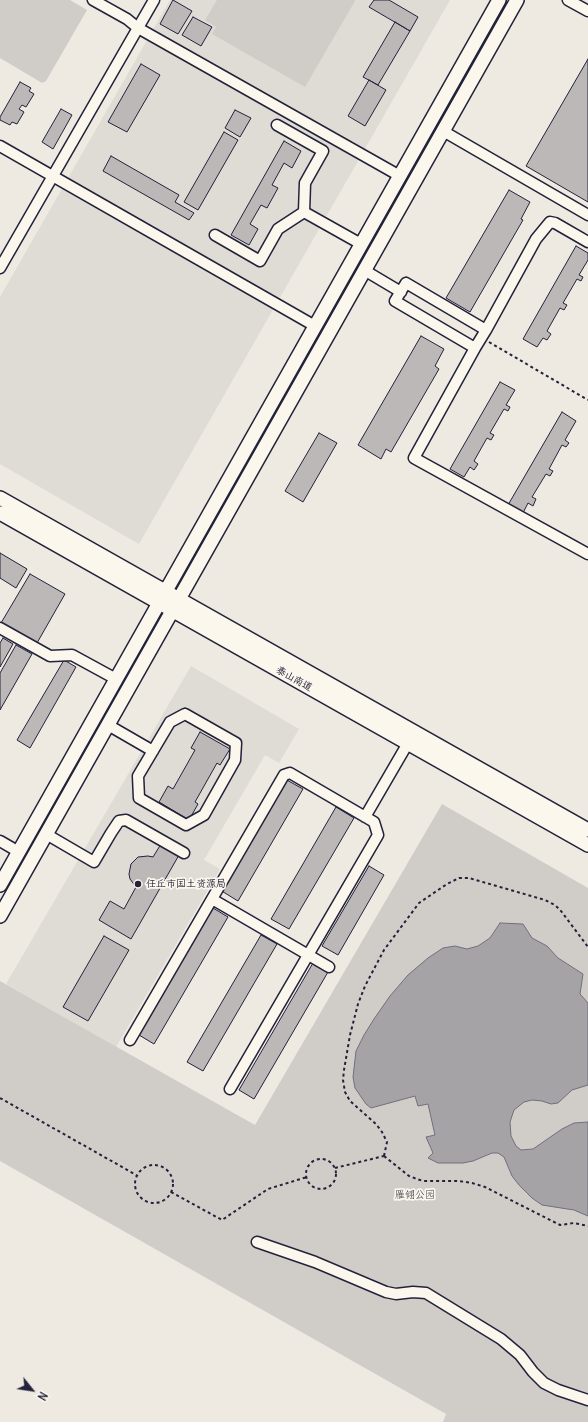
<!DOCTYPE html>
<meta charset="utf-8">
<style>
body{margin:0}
#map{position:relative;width:588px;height:1422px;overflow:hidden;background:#eeeae2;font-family:Delius,sans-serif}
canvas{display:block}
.north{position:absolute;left:12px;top:1370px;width:40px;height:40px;-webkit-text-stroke:3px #fbf7ec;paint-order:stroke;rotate:120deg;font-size:11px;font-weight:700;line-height:16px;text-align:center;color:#22223b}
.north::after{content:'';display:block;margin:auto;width:14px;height:18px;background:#22223b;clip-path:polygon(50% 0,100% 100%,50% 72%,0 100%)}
</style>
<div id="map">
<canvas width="588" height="1422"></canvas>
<div class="north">N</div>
</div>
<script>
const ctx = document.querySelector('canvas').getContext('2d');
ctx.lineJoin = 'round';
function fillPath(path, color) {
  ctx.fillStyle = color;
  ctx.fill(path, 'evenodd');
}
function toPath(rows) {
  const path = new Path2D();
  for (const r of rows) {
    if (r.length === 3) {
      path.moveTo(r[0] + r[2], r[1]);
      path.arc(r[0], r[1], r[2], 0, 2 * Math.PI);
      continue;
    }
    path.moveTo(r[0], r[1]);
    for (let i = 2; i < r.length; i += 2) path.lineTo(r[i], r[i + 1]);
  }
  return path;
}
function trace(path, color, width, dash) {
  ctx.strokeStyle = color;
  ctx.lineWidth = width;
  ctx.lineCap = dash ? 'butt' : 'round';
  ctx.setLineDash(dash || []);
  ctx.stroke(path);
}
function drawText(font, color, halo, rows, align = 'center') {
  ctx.font = font + ' Delius,"LXGW WenKai TC",sans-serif';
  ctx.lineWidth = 3.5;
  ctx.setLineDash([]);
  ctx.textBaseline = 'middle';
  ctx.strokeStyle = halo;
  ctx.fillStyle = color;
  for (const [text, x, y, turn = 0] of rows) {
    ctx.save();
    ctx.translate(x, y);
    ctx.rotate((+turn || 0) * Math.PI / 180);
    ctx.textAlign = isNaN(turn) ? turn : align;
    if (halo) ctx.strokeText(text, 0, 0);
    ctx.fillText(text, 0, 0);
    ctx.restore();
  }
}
const built = toPath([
 [170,0,450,0,139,544,0,464,0,297],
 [191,666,299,729,279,763,265,755,204,860,220,869,116,1047,6,984]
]);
const green = toPath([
 [0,0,70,0,87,10,46,81,42,83,0,58],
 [217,0,354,0,355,1,305,87,212,34,216,27,205,20],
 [442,804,588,888,588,1422,443,1422,446,1414,0,1161,0,981,255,1125]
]);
const water = toPath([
 [500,923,523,924,532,938,547,946,558,958,583,974,580,994,588,1003,588,1085,572,1090,558,1103,551,1104,542,1101,532,1100,524,1102,514,1110,510,1122,511,1136,516,1146,521,1150,533,1149,562,1129,574,1123,588,1122,588,1216,574,1210,542,1205,532,1198,519,1185,512,1176,504,1157,498,1153,492,1153,473,1161,463,1163,438,1163,428,1158,433,1153,426,1137,435,1135,428,1104,418,1106,415,1096,371,1108,366,1104,355,1088,353,1077,356,1051,364,1035,374,1019,390,996,408,975,428,958,443,948,455,946,467,949,478,946,490,938,500,923]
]);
const building = toPath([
 [173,0,192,11,178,34,160,24,173,0],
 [374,0,389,0,418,17,410,31,369,7,374,0],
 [193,17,212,27,201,46,182,35,193,17],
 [395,22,410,31,378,85,363,77,395,22],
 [588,59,588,202,526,166,588,59],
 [141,64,160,75,127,132,108,122,141,64],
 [369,80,386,90,365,126,348,116,369,80],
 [20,82,31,88,29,91,34,94,26,107,22,105,19,109,24,112,17,124,12,122,10,125,0,120,0,117,20,82],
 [61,109,72,115,53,149,42,142,61,109],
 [235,110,251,118,240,137,225,128,235,110],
 [224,132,238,140,198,210,184,202,224,132],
 [284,141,301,151,292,168,284,163,272,185,278,188,267,208,261,205,250,224,258,229,249,245,231,235,284,141],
 [111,156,179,195,175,202,194,213,189,220,103,171,111,156],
 [509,190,530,202,521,219,523,220,470,312,446,298,509,190],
 [576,246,588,253,588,260,579,275,583,277,581,281,577,279,563,303,567,305,564,310,560,308,547,331,551,334,547,340,543,338,537,347,523,339,576,246],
 [421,336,444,349,435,366,439,369,391,452,386,449,381,459,358,445,421,336],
 [500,382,515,390,506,405,510,407,508,411,504,409,490,433,494,435,491,440,487,438,474,461,478,464,474,470,470,467,464,477,450,469,500,382],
 [562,412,576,421,565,440,569,443,566,447,562,445,549,469,553,471,550,476,546,474,532,497,536,499,533,506,528,503,523,513,508,505,562,412],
 [319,433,337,443,303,502,285,491,319,433],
 [0,553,27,569,16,588,0,578,0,553],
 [30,574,65,594,37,643,1,623,30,574],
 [3,638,13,644,0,667,0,643,3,638],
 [16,645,32,654,0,710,0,673,16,645],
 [64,660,76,667,30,748,17,740,64,660],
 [200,732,230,749,220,765,217,763,195,802,198,804,189,820,159,802,168,786,173,789,195,750,191,748,200,732],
 [285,779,303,789,238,901,220,890,285,779],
 [336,807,354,818,289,929,271,919,336,807],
 [161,844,179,855,131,939,99,920,110,901,124,909,136,887,130,879,129,874,131,864,138,857,148,856,153,857,161,844],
 [369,866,384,875,338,955,322,946,369,866],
 [213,908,228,917,154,1044,139,1035,213,908],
 [261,935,277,944,203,1071,187,1062,261,935],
 [104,936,129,950,88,1021,63,1007,104,936],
 [313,963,328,972,254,1099,239,1090,313,963]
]);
const path = toPath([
 [489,342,588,400],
 [0,1098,138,1176],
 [384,1156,387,1142,382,1132,376,1124,350,1101,345,1092,343,1080,344,1070,350,1035,358,1004,365,986,384,950,419,903,447,884,459,878,469,878,545,900,555,905,561,911,588,947],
 [384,1156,409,1176,417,1179,423,1181,459,1181,472,1183,485,1187,560,1225,574,1223,588,1226],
 [321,1174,15],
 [154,1184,19],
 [335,1168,384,1156],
 [171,1192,222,1220,268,1189,307,1177]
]);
const minor = toPath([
 [93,0,127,19,138,28,400,176],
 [568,0,588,11],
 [443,131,588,215],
 [0,146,315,326],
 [304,212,361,244],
 [215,235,260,261,278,229,304,212,305,183,323,151,277,125],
 [0,268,154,0],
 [364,270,401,292],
 [406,283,486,330,475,348,395,301,406,283],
 [486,330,536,239,550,222,555,223,588,242],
 [475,348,414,458,588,554],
 [0,628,50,656,72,655,116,679],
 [185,714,236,743,235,760,204,815,186,825,139,798,138,776,170,722,185,714],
 [108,725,153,751],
 [365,817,408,743],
 [46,834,94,862,111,833,119,821,126,820,184,853],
 [0,841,19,852],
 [212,899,329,967],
 [130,1040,284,775,290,773,374,822,378,835,230,1089],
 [257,1242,315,1262,386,1292,396,1294,413,1292,426,1293,501,1339,520,1355,533,1372,544,1383,558,1390,588,1400]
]);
const major = toPath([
 [0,498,588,830],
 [0,513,588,845],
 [0,885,499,0],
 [0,916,517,0]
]);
const markers = [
 [138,884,4,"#22223b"]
];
const streetNames = [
 ["泰山南道",294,679,29]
];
const poiNames = [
 ["任丘市国土资源局",146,884]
];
const parkNames = [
 ["雁翎公园",415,1195]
];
fillPath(built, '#dfdbd5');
fillPath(green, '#d0cdc9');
fillPath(water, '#a6a3a7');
trace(water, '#716f7c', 1);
fillPath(building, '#bcb8b8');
trace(building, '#22223b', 1);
trace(minor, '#22223b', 13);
trace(major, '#22223b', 16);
trace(path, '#22223b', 2, [3, 3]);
trace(minor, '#fbf7ec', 10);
trace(major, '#fbf7ec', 13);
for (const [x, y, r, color] of markers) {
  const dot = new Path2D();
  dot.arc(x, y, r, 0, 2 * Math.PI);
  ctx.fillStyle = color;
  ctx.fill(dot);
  trace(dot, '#fbf7ec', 1.5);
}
drawText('10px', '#22223b', '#fbf7ec', streetNames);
drawText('10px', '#22223b', '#fbf7ec', poiNames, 'left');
drawText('10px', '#565566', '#fbf7ec', parkNames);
</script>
